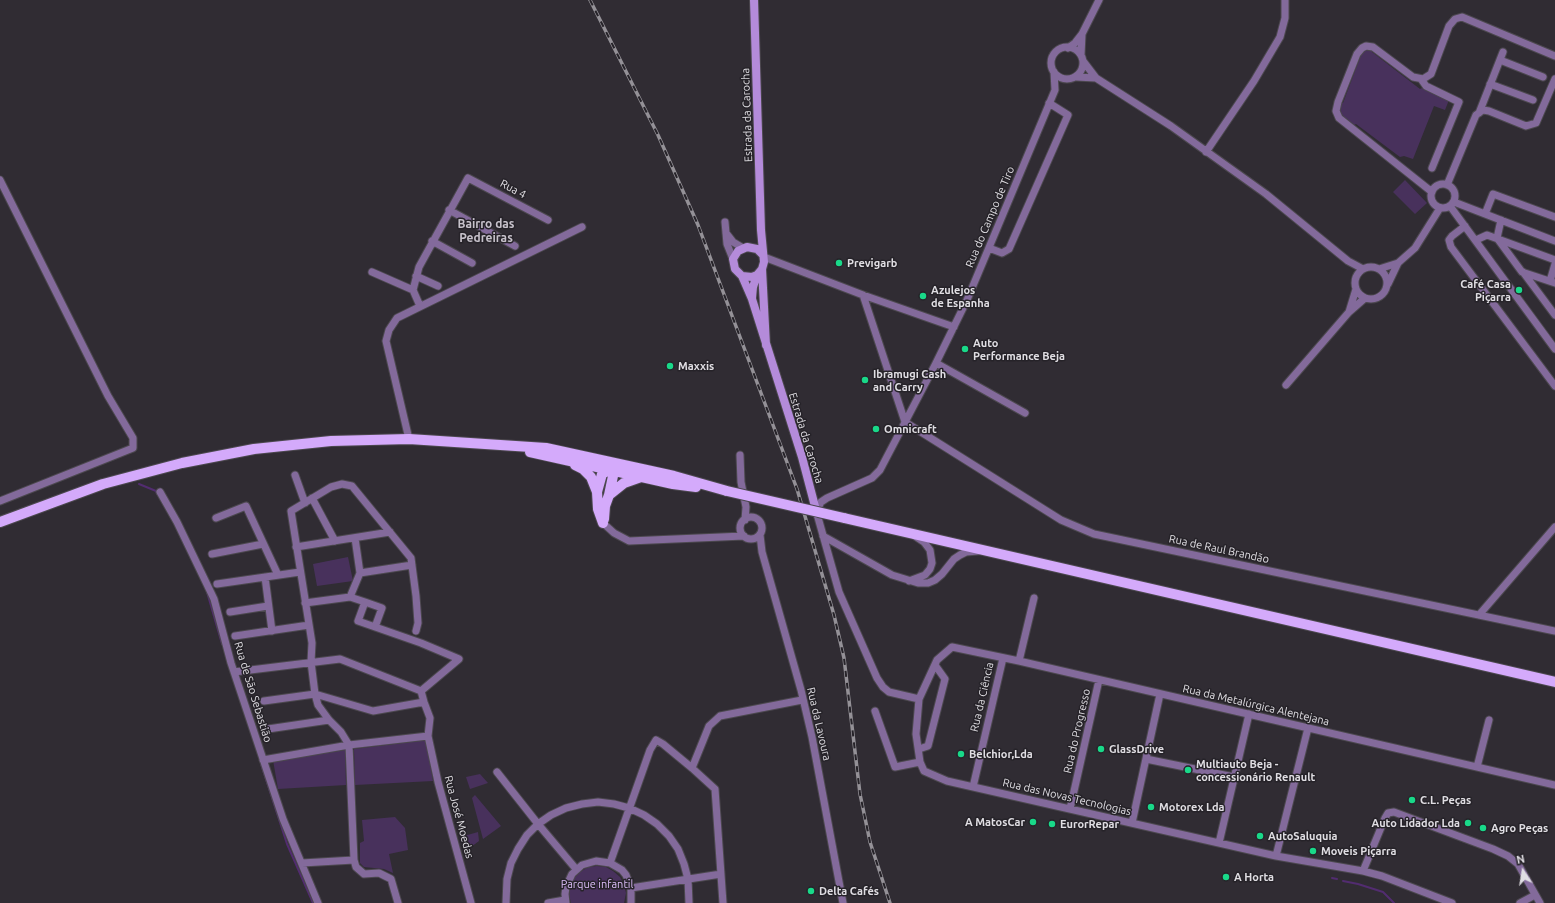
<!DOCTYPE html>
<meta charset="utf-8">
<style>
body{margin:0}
#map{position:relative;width:1555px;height:903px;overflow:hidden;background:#302c33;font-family:Ubuntu,sans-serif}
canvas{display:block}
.north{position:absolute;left:1503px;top:851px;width:40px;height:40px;-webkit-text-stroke:3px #262329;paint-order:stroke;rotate:348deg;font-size:11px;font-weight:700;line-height:16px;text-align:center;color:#e0dee3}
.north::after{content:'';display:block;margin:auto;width:14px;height:18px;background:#e0dee3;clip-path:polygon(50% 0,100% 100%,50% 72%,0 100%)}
</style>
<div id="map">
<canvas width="1555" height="903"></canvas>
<div class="north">N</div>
</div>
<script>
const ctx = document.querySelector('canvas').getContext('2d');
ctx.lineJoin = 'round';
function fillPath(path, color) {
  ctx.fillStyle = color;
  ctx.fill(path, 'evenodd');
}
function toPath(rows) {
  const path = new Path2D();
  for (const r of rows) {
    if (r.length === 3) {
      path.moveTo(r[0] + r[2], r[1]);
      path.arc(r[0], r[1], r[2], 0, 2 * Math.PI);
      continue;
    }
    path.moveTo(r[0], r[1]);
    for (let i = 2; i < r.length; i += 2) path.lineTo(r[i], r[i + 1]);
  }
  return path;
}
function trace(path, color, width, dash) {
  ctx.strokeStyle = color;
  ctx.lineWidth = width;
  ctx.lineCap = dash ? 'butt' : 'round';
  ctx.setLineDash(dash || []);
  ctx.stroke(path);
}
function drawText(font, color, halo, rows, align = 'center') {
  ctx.font = font + ' Ubuntu,sans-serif';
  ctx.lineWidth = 3;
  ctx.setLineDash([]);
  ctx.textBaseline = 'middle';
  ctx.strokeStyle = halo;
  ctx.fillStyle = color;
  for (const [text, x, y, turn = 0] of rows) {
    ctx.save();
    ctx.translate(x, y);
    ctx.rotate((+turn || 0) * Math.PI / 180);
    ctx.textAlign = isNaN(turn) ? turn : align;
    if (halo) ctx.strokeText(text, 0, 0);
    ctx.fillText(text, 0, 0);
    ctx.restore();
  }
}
const green = toPath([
 [1369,49,1372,51,1372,52,1420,89,1422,88,1449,100,1445,110,1434,106,1413,159,1404,156,1400,157,1356,124,1354,125,1340,114,1338,109,1340,103,1343,103,1361,55,1360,53,1362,50],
 [1405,180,1427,203,1415,214,1393,192],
 [348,557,353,581,317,586,313,564],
 [426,740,433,781,355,785,354,749],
 [345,750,346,785,278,789,273,760],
 [480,774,488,783,470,789,466,777],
 [475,795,501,826,483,839,472,798],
 [395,817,405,828,408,850,389,854,393,873,384,869,364,867,360,863,360,843,364,841,362,820],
 [478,832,479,841,467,850,464,836],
 [597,866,606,867,613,871,620,877,624,885,626,893,624,903,571,903,569,895,571,886,574,878,580,872,588,867]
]);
const stream = toPath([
 [139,484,156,491,157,494],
 [207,592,222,644],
 [261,764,287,844,313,903],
 [1332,878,1337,879],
 [1343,881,1358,884,1383,892,1394,903]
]);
const street = toPath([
 [1067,63,16],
 [1068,48,1075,43,1082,34,1099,0],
 [1081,55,1082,34],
 [1500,60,1543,77],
 [1083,61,1096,78,1171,126,1266,194,1348,261,1363,269],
 [1076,77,1096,78],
 [1421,79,1426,86,1459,102,1432,168],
 [1490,84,1533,100],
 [1479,113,1503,52],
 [1206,152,1254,81,1280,37,1285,18,1285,0],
 [0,180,108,396,133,438,133,448,0,501],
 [1443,196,12],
 [1447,185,1476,115,1483,110,1489,111,1526,126,1536,123,1555,79],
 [1432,192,1339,118,1336,111,1338,102,1357,54,1362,48,1366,46,1373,47,1413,77,1423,79,1431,74,1449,26,1455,19,1462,17,1555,56],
 [1454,202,1555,241],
 [1450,206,1555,349],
 [449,210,515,246],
 [1485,214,1493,194,1555,217],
 [1501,220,1497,238,1522,272,1555,283],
 [725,222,727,244,733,259],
 [1465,226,1452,236,1449,240,1451,247,1555,386],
 [726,233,733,242,743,248],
 [1476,240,1487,235,1555,260],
 [432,241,472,263],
 [989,248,1002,253,1009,249,1068,115,1049,103],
 [764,257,863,295,954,327],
 [1371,283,16],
 [1379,269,1398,263],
 [372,272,413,290],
 [1523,272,1555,315],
 [416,276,438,286],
 [1550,281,1555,264],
 [1388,284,1398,263,1415,248,1440,208],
 [1356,289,1349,312,1365,298],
 [863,295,905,422],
 [420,306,413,290,419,267,468,178,548,220],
 [936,363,1025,413],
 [1286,385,1349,312],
 [905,422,1061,520,1094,534,1555,631],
 [409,439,386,341,389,330,397,318,582,227],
 [740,455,741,482,746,507,745,520],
 [295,475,305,503],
 [160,492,177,522,214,599,231,663,283,819,318,903],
 [312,498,335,541],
 [751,528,11],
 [216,518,246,506,278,575],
 [603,523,614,533,629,541,744,536],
 [760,535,762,552,801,690,812,737,843,903],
 [823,536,892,575,918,583,928,583,935,580,942,574,954,559,960,555,966,552,978,551],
 [296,547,390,532],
 [212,554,263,544],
 [360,573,412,565],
 [265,577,272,631],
 [909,581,925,575,930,569,932,563,930,550,924,542,915,536],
 [217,584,300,572],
 [350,597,360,573,355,538],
 [365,602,382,608,375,627],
 [305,603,350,597,365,602,358,621,421,643,459,659,421,691],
 [230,612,268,606],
 [1479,615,1555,527],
 [235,636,309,625],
 [1019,661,1034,598],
 [234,672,340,659,421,691],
 [421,691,424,702,430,718,428,736,438,782,471,903],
 [919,699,889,692,883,687,877,678,839,592,817,514,818,508,821,502,827,498,872,478,880,470,936,363,967,300,1055,90,1054,72],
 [264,701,315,694,373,711,424,702],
 [875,711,895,767,920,762],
 [268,729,329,720],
 [919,749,928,746,945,679,935,665],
 [1146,759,1234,777],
 [263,760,349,745,428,736],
 [1477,767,1489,720],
 [692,768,709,726,720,716,802,700],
 [497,772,538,824,576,869],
 [973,787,1003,658],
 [1070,809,1099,680],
 [1132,823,1160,694],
 [1219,843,1249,714],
 [1276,856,1308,728],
 [302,863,354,860],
 [610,863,650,750,656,740,663,744,692,768,715,789,723,903],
 [1363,871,1385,818,1388,813,1394,812,1493,849,1508,856,1518,864,1540,903],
 [631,888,721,874],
 [398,903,391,879,379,873,364,874,356,867,354,860,349,745,341,732,329,720,318,705,315,694,311,662,312,643,291,511,331,487,342,484,352,486,411,558,416,596,418,623,416,631],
 [506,903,507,879,511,863,518,849,527,835,538,824,551,815,566,808,582,804,598,802,614,804,629,808,644,815,657,824,669,836,678,849,684,864,688,879,689,903],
 [548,903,565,900],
 [566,903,565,894,566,887,572,874,582,865,596,861,610,863,622,870,626,875,631,888,631,903],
 [1452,903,1382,876,1363,871,1276,856,947,781,924,771,920,762,916,734,919,699,937,660,952,647,1019,661,1555,785],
 [1520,903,1535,895]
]);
const secondary = toPath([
 [754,0,761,230,764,262,762,269,766,345],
 [762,269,757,275,752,277,742,276,735,269,733,259,738,251,747,247,757,249,763,255],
 [742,276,752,299,802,457,817,514],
 [752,298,753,287,757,275]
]);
const primary = toPath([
 [530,452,673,484,696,487],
 [575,465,583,469,591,477,597,492,598,509,603,523],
 [608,467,613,476,609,495],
 [597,492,602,474,612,468],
 [844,518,1555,682],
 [604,519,605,506,609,495,624,483,641,477],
 [0,522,103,484,182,463,254,449,331,441,409,439,546,448,674,476,727,491]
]);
const rail = toPath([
 [590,0,658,135,698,225,797,489,834,615,844,658,860,794,870,842,890,903]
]);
const primaryBridge = toPath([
 [727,491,844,518]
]);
const markers = [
 [839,263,4,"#19d989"],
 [1519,290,4,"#19d989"],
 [923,296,4,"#19d989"],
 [965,349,4,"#19d989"],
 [670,366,4,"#19d989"],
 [865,380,4,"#19d989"],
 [876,429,4,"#19d989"],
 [1101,749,4,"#19d989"],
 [961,754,4,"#19d989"],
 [1188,770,4,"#19d989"],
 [1412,800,4,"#19d989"],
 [1151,807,4,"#19d989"],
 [1033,822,4,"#19d989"],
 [1468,823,4,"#19d989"],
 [1052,824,4,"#19d989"],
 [1483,828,4,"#19d989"],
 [1260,836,4,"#19d989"],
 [1313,851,4,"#19d989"],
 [1226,877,4,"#19d989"],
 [811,891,4,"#19d989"]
];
const streetNames = [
 ["Estrada da Carocha",747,115,-92],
 ["Rua 4",513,189,28],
 ["Rua do Campo de Tiro",990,217,-67],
 ["Estrada da Carocha",806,438,73],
 ["Rua de Raul Brandão",1219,549,12],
 ["Rua de São Sebastião",253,692,73],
 ["Rua da Ciência",982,697,-77],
 ["Rua da Metalúrgica Alentejana",1256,705,13],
 ["Rua da Lavoura",819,724,77],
 ["Rua do Progresso",1077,731,-77],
 ["Rua das Novas Tecnologias",1067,797,13],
 ["Rua José Moedas",459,817,75]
];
const poiNames = [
 ["Previgarb",847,263],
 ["Café Casa",1511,284,"right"],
 ["Piçarra",1511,297,"right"],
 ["Azulejos",931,290],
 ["de Espanha",931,303],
 ["Auto",973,343],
 ["Performance Beja",973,356],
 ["Maxxis",678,366],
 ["Ibramugi Cash",873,374],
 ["and Carry",873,387],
 ["Omnicraft",884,429],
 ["GlassDrive",1109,749],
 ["Belchior,Lda",969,754],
 ["Multiauto Beja -",1196,764],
 ["concessionário Renault",1196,777],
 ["C.L. Peças",1420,800],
 ["Motorex Lda",1159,807],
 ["A MatosCar",1025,822,"right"],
 ["Auto Lidador Lda",1460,823,"right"],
 ["EurorRepar",1060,824],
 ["Agro Peças",1491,828],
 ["AutoSaluquia",1268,836],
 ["Moveis Piçarra",1321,851],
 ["A Horta",1234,877],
 ["Delta Cafés",819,891]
];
const parkNames = [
 ["Parque infantil",597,884]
];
const neighbourhoodNames = [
 ["Bairro das",486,224],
 ["Pedreiras",486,238]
];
fillPath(green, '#48315c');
trace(stream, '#522c70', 2);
trace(street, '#4c484f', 9);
trace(secondary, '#4c484f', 10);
trace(primary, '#4c484f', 12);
trace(street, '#836a9b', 7);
trace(secondary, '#b48bda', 8);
trace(primary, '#d4aafb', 10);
trace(rail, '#949197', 3.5);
trace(rail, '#262329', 2, [6]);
trace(primaryBridge, '#4c484f', 12, []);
trace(primaryBridge, '#d4aafb', 10);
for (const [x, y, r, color] of markers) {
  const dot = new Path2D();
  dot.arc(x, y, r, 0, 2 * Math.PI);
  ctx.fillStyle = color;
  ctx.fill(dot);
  trace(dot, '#262329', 1.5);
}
drawText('11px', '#e0dee3', '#262329', streetNames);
drawText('bold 11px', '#e0dee3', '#262329', poiNames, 'left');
drawText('11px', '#dbbcf8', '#262329', parkNames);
drawText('bold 12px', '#c7c2cb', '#262329', neighbourhoodNames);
</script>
